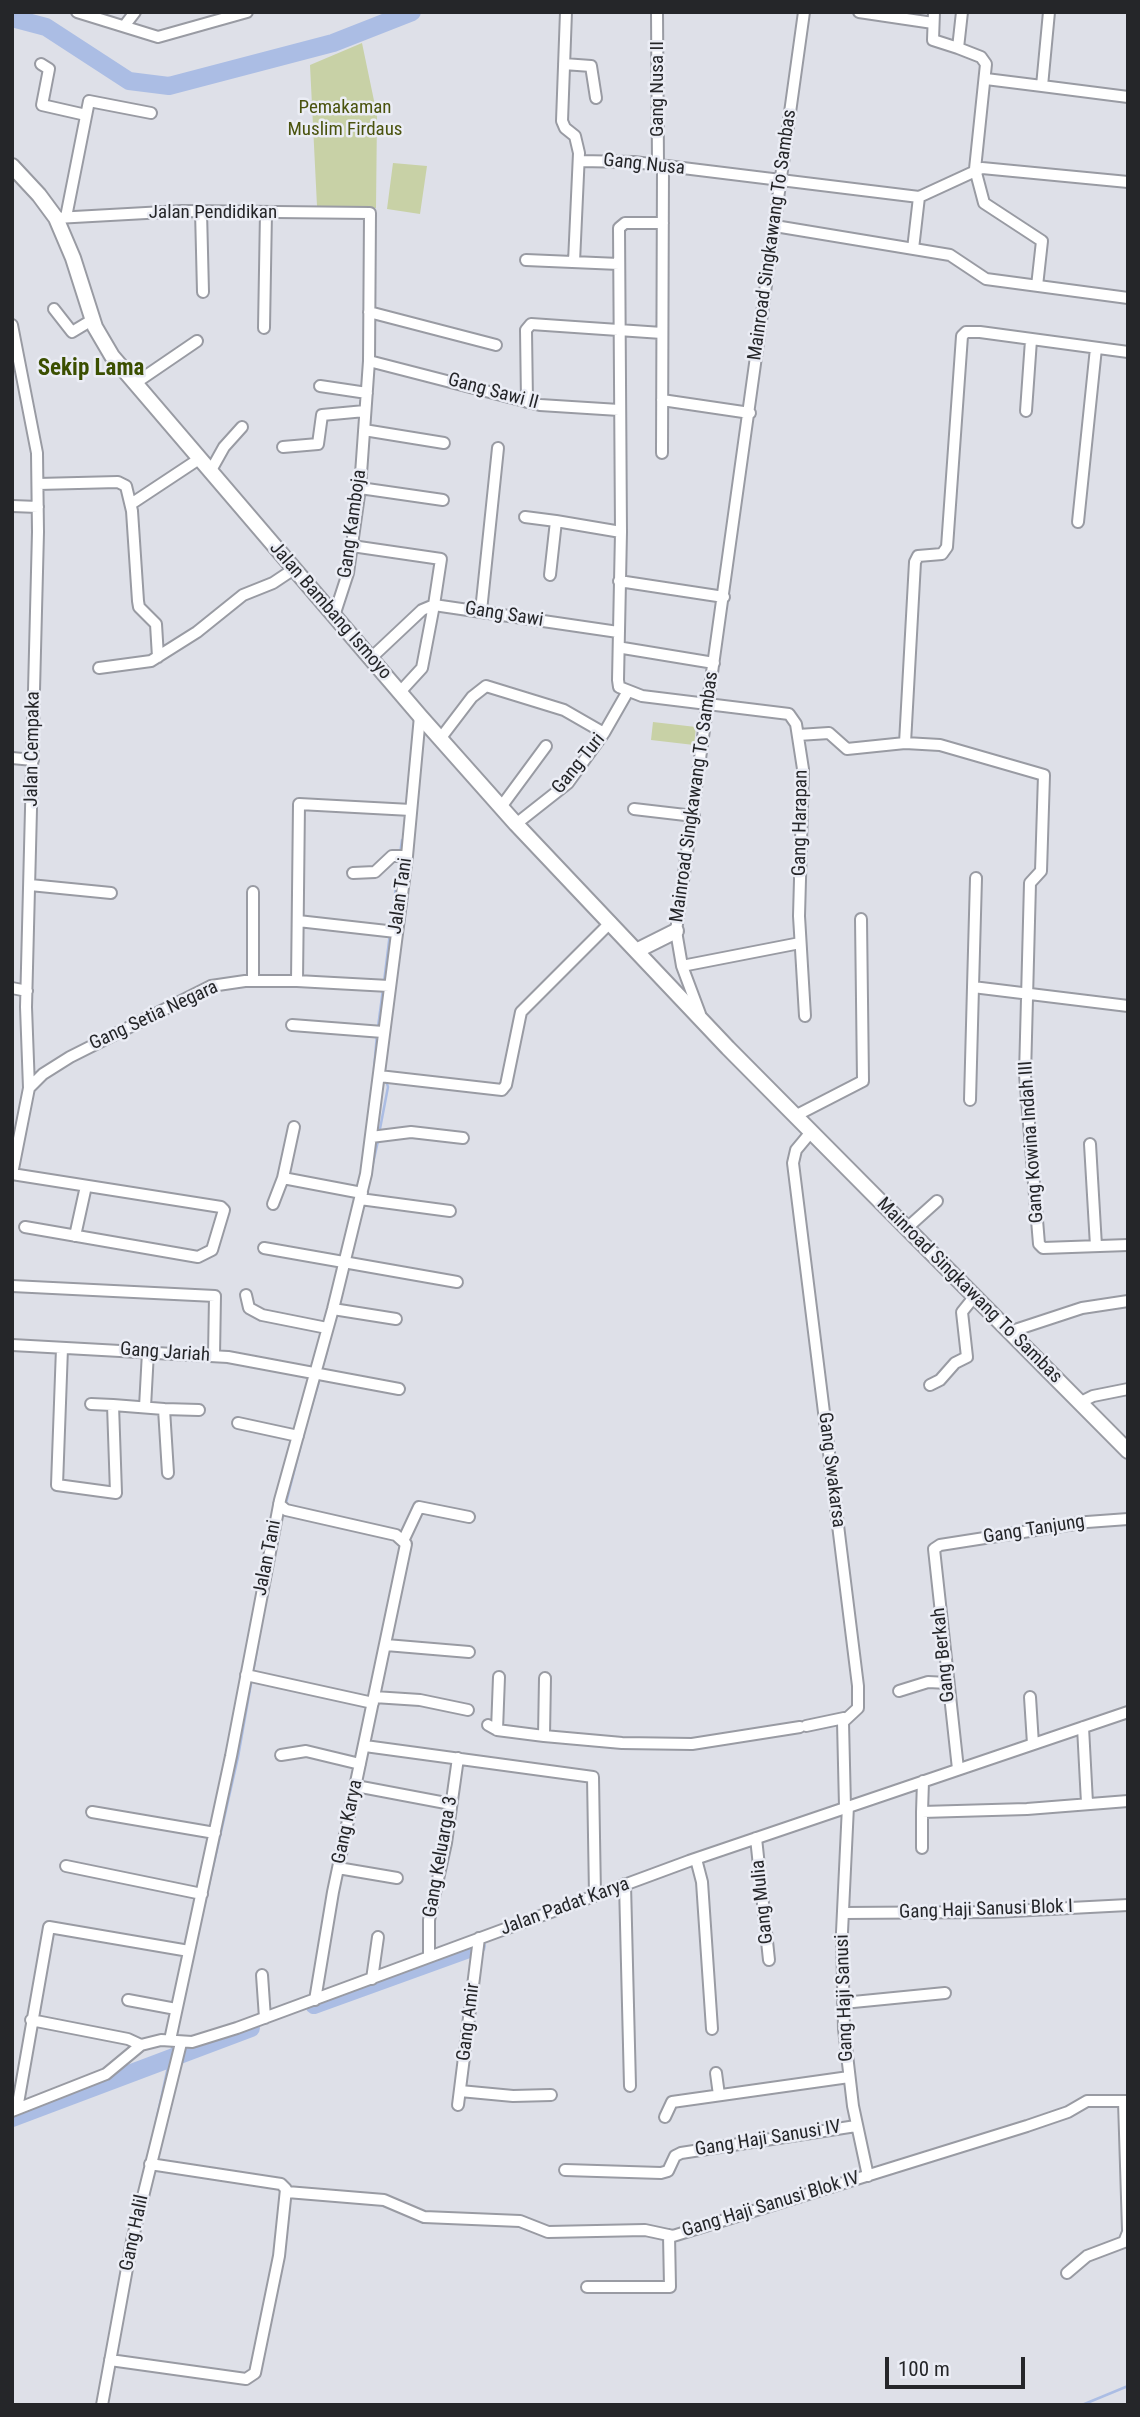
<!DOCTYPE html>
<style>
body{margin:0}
#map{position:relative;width:1140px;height:2417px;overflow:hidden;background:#dee0e8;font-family:"Roboto Condensed",sans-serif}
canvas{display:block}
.frame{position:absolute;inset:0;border:14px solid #252629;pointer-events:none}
.scale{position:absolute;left:885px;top:2357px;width:140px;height:32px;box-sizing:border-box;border:4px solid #252629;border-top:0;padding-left:9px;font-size:21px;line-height:24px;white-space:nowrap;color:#252629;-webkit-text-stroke:5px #ebedf5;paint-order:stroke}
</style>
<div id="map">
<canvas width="1140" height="2417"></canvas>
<div class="frame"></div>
<div class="scale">100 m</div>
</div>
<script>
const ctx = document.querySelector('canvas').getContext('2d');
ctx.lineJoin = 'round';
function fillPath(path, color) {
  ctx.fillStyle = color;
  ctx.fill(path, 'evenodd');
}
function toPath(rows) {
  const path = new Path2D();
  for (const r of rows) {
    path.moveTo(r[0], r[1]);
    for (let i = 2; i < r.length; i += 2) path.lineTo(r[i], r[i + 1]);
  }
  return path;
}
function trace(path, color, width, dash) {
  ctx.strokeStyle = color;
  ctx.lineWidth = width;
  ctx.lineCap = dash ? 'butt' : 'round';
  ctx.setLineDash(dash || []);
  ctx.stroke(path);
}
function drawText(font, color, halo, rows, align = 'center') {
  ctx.font = font + ' "Roboto Condensed",sans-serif';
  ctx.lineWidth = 5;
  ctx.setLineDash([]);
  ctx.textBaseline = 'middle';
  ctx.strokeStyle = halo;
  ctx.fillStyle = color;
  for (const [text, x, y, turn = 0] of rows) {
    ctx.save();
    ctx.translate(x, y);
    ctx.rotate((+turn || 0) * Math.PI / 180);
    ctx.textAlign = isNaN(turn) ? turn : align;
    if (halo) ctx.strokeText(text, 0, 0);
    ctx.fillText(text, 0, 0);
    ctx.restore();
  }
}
const green = toPath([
 [362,43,377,115,376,208,317,206,310,65],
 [393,163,427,166,420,214,387,209],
 [653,722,696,727,694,745,651,740]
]);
const stream = toPath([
 [400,854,402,840],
 [390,927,400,861],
 [384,982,390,933],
 [378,1027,383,989],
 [374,1069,377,1034],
 [379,1134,388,1087,386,1080],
 [371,1172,378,1141],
 [321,1372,328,1348],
 [308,1419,320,1378],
 [286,1503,306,1425],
 [279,1531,283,1513],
 [264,1610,268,1589],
 [253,1672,258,1644],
 [196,1942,238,1757,252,1678],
 [152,2140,173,2044],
 [137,2201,148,2157],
 [1082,2405,1128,2386]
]);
const river = toPath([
 [12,18,46,27,129,81,169,86,333,43,412,12],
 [314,2005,477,1946],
 [12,2118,251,2028]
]);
const minor = toPath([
 [77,12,158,37,247,12],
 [566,12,562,121,565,128,575,136,579,153,574,262],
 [657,12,658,165],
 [859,12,933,23],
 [934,12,933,40,958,48],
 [962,12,958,48,981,57,986,64,975,169,984,203,1042,241,1037,286],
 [125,25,135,12],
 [41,64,49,69,42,105,86,115],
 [564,64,591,66,596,98],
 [986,79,1042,86,1049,12],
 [1042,86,1128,97],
 [579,161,634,162,919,197,982,168,1128,182],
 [201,211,203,292],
 [66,217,89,101,151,113],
 [56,218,182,211,370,213,369,361,360,488,348,573,334,616],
 [663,223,625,223,619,228,621,532,618,680,619,687,642,696,789,714,796,724,803,769,799,916,805,1016],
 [775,226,950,255,986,279,1128,298],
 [913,249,919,197],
 [526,260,619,264],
 [54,309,72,332,92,320],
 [369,312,496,345],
 [12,325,37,453,38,532,26,1007,29,1088,12,1174],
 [264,328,266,212],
 [369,361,540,405,619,410],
 [134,384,197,341],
 [320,386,367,393],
 [662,400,750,413],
 [527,402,526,330,531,324,662,333],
 [1026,411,1031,340],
 [364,430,444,443],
 [283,447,318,444,322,415,365,411],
 [662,453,663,167],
 [210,472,224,447,242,427],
 [38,484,118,482,126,486,132,511,138,601,139,607,156,624,158,657],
 [360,488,443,500],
 [131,504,199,459],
 [12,506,38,507],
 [525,517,556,521],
 [1078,522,1096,348],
 [352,546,441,559,434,605,422,610,371,658],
 [550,575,556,521,621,532],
 [619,581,724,597],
 [481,611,498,448],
 [623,648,714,663],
 [99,668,151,661,197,632,243,595,273,583,294,569],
 [400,692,422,668,434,605,618,632],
 [798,735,829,733,847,749,905,743,940,745,1044,775,1041,871,1030,883,1025,1075,1039,1244,1043,1248,1128,1245],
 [440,739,472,697,486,686,564,710,604,733],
 [905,743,915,562,918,556,942,554,947,547,962,336,966,332,980,332,1128,352],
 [12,758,33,760],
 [501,807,546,746],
 [634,809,694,816],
 [516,824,568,783,604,733,628,691],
 [353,873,375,872,392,856,407,856],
 [30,885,111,893],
 [298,921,396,932],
 [682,966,800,943],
 [253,981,253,892],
 [297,981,299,804,411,810],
 [973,987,976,878],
 [12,988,27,991],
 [700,1014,682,966,676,931,804,12],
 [292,1025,383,1032],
 [379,1076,502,1090,506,1085,521,1012,611,922],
 [29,1088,43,1074,70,1057,211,986,245,981,297,981,389,986],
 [970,1100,973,987,1128,1006],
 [795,1116,863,1081,861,919],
 [811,1132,796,1150,793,1163,858,1686,858,1708,843,1722,845,1807],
 [371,1137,411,1132,463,1138],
 [1090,1144,1096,1246],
 [12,1174,221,1207,224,1210,212,1250,198,1257,25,1227],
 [283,1178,294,1127],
 [360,1199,450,1211],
 [273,1204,283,1178,362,1193],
 [907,1228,937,1201],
 [75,1236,86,1186],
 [264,1248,457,1282],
 [12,1286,215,1296,214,1356],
 [246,1295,249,1308,262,1315,327,1328],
 [333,1309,396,1319],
 [1009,1332,1082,1308,1128,1301],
 [12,1345,228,1357,399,1389],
 [62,1348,57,1485,116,1493,113,1405,91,1404],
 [930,1385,940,1380,955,1363,967,1357,962,1312,974,1297],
 [1081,1402,1093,1396,1128,1389],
 [113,1405,164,1409,168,1473],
 [145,1407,148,1352],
 [164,1409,199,1410],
 [238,1423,298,1436],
 [279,1504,286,1510,396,1535,406,1544,333,1892,315,2000],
 [404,1539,419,1507,469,1517],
 [386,1645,469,1652],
 [246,1675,373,1703],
 [899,1691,928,1682,948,1683],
 [374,1697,420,1700,468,1710],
 [1030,1697,1033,1744],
 [488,1725,497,1730,544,1736,622,1743,692,1744,800,1727],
 [806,1726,844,1718],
 [1083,1727,1087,1803],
 [497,1730,499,1677],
 [544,1736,545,1678],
 [365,1746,593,1777,595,1895],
 [281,1755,306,1751,360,1764],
 [958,1769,934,1549,940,1545,1087,1522,1128,1519],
 [923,1781,922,1812,1027,1809,1128,1801],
 [356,1786,451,1804],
 [848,1806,842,1932,844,2029,853,2106,868,2176],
 [92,1812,215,1833],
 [922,1812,922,1848],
 [756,1838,769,1960],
 [696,1859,702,1882,712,2029],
 [66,1866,202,1894],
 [338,1868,397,1878],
 [625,1884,630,2086],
 [843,1913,994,1912,1128,1905],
 [429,1957,429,1920,446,1843,458,1758],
 [262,1975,265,2018],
 [372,1979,378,1937],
 [128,2000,176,2009],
 [843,2003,945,1993],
 [31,2020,128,2039,141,2045],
 [170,2040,231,1756,280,1500,333,1309,366,1174,407,856,420,716],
 [716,2073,719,2095],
 [460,2091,513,2096,551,2095],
 [1124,2101,1128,2230],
 [458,2105,479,1938],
 [17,2109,49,1927,189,1951],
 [12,2111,106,2074,141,2045,161,2040,192,2042,237,2028,689,1861,1128,1712],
 [665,2117,672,2102,849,2077],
 [565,2170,661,2173,668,2171,675,2156,681,2153,856,2126],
 [287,2192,384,2200,424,2217,520,2221,548,2232,645,2230,673,2236,1027,2126,1068,2112,1087,2101,1128,2101],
 [1067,2273,1087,2256,1124,2242,1128,2232],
 [587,2287,670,2287,669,2235],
 [110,2360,246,2379,255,2373,279,2256,286,2189,281,2184,150,2164],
 [102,2405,132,2241,181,2043]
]);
const major = toPath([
 [12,166,39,195,56,218,73,258,95,327,112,356,420,716,516,824,728,1048,1128,1451],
 [638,950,676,931]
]);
const streetNames = [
 ["Gang Nusa II",658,89,-90],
 ["Gang Nusa",644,165,6],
 ["Jalan Pendidikan",213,213],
 ["Mainroad Singkawang To Sambas",773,235,-82],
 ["Gang Sawi II",493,392,15],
 ["Gang Kamboja",353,524,-82],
 ["Jalan Bambang Ismoyo",330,611,49],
 ["Gang Sawi",504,615,9],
 ["Jalan Cempaka",33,749,-89],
 ["Gang Turi",579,764,-51],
 ["Mainroad Singkawang To Sambas",695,797,-82],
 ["Gang Harapan",801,823,-89],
 ["Jalan Tani",401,896,-82],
 ["Gang Setia Negara",154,1016,-25],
 ["Gang Kowina Indah III",1032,1142,-94],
 ["Mainroad Singkawang To Sambas",969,1291,45],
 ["Gang Jariah",165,1353,4],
 ["Gang Swakarsa",831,1470,83],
 ["Gang Tanjung",1034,1530,-9],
 ["Jalan Tani",268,1558,-79],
 ["Gang Berkah",944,1655,-96],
 ["Gang Karya",348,1822,-78],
 ["Gang Keluarga 3",441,1857,-80],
 ["Gang Mulia",763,1902,-96],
 ["Jalan Padat Karya",565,1907,-20],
 ["Gang Haji Sanusi Blok I",986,1910,-2],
 ["Gang Haji Sanusi",845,1998,-92],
 ["Gang Amir",469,2022,-83],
 ["Gang Haji Sanusi IV",768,2139,-9],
 ["Gang Haji Sanusi Blok IV",771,2205,-17],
 ["Gang Halil",135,2233,-78]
];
const parkNames = [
 ["Pemakaman",345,108],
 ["Muslim Firdaus",345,130]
];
const quarterNames = [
 ["Sekip Lama",91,369]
];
fillPath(green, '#c8d1a6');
trace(stream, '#abbde4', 2.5);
trace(river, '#abbde4', 18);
trace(minor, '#999ba3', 14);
trace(major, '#999ba3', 18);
trace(minor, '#fff', 10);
trace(major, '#fff', 14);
drawText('19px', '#252629', '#ebedf5', streetNames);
drawText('19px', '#4a530e', '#ebedf5', parkNames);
drawText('bold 23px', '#3b4f00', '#ebedf5', quarterNames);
</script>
